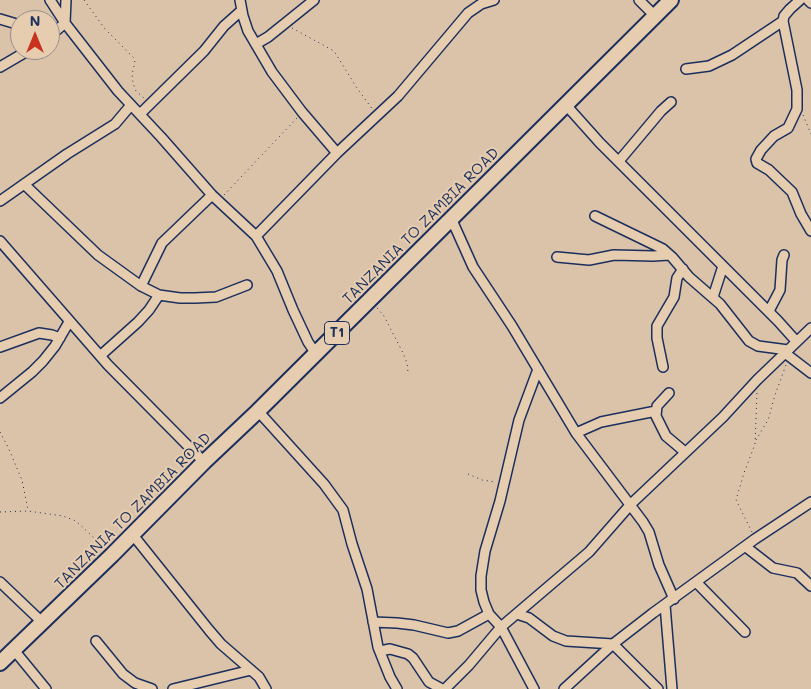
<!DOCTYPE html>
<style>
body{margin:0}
#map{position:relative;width:811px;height:689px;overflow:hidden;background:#dbc3aa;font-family:Mali,sans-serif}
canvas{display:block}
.north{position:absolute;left:10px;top:10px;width:50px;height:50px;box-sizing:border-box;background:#e7cdaf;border:1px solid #958e8f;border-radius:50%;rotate:0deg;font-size:14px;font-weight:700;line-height:20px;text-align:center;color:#1b2f5e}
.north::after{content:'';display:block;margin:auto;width:18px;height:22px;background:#c8321e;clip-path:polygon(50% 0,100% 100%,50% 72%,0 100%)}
</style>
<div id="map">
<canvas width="811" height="689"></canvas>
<div class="north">N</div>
</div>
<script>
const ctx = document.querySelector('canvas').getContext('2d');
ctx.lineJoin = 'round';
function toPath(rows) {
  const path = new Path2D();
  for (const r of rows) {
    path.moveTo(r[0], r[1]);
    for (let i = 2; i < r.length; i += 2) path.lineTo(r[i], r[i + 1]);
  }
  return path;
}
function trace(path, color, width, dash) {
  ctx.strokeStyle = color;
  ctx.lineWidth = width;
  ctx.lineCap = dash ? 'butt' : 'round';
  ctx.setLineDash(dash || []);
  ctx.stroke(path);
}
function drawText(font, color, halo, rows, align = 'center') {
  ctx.font = font + ' Mali,sans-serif';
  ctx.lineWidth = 4;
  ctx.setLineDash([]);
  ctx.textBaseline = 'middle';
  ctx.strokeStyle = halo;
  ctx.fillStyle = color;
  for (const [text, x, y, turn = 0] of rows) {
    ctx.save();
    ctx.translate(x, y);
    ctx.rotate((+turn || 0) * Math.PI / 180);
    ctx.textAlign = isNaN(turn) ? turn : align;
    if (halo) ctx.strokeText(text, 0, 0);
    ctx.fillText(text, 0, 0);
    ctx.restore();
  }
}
const path = toPath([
 [84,0,105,29,134,58,135,63,132,74,133,83,136,91,144,98],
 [292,28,334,51,357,88,373,110],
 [803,115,811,134],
 [224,195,297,118],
 [377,308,384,316,403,353,407,363,408,372],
 [0,432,8,447,22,480,28,510],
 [756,440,768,420,775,395,786,365],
 [468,474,482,480,496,482],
 [0,512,28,511,63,516,76,521,105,548],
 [752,532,736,500,744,473,755,444,757,393]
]);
const minor = toPath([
 [50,0,65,23,118,91,161,137,212,195,256,236,277,271,293,310,308,342,316,354],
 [240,0,243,16,248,31,272,72,302,112,337,153],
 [639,0,655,16],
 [800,0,790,9,784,16,783,21,797,90,797,109,788,128,774,136,761,150,756,159,757,163,769,170,792,192,801,214,811,231],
 [808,0,811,3],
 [0,19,20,25],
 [50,36,65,23,66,0],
 [256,44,268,37,314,0],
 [0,67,29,50],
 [686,69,709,66,732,55,783,21],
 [566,105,600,143,778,321,796,341],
 [140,114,204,51,224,26,242,10],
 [619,161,661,111,671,102],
 [24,184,98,255,141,286,159,295,180,298,195,298,216,297,247,285],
 [0,201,67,154,115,124,131,105],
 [595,216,663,249,672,257,689,277,720,304,749,341,758,346,788,350],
 [451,218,473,267,512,326,576,433,643,522,649,532,659,565,674,599],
 [256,236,337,153,398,96,468,13,481,4,494,0],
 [0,241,108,365,204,462],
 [557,257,589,260,614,255,653,256,669,255],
 [141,286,162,243,212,195],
 [713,297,723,266],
 [769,311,780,290,782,260,784,255],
 [0,347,39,333,52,335,60,338],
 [785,353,811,373],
 [100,356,138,322,149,310,159,295],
 [663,367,657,338,657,326,674,297,677,278,683,269],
 [669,393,657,406,656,416,666,436,685,452],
 [0,398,32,372,43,361,55,346,69,322],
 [258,411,324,484,343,510,352,544,367,589,378,647,390,677,397,689],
 [576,433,601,422,656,411],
 [133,535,209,630,221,644,259,677,266,689],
 [746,547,773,568,797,573,811,586],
 [0,582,43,623],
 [696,582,745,632],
 [665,605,672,689],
 [517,614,529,618,553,636,566,641,613,644,658,689],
 [373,622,397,623,414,625,448,633,458,631,489,614],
 [96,641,123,674,135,683,152,689],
 [14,650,46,689],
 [380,651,390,649,408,654,413,658,429,682,442,689],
 [173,689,251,670],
 [445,689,469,665,501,627,589,552,631,504,723,417,757,380,811,328],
 [534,689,501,627,489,614,484,602,481,590,481,576,485,551,500,501,519,420,538,369],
 [564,689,613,644,653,613,755,539,811,502]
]);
const trunk = toPath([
 [0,663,112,555,204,462,258,411,671,0]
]);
const shields = [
 [337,333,25]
];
const shieldNames = [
 ["T1",337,333]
];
const streetNames = [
 ["TANZANIA TO ZAMBIA ROAD",421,226,-45],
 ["TANZANIA TO ZAMBIA ROAD",133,511,-45]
];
trace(minor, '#1b2f5e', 12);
trace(trunk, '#1b2f5e', 18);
trace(path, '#1b2f5e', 1, [1, 4]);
trace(minor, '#e7cdaf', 9);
trace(trunk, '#e7cdaf', 14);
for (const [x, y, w] of shields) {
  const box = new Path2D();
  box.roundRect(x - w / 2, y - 11.5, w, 23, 4);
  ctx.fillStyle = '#e7cdaf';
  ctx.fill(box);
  trace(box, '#1b2f5e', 1);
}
drawText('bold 14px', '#1b2f5e', null, shieldNames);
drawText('15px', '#1b2f5e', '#e7cdaf', streetNames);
</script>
